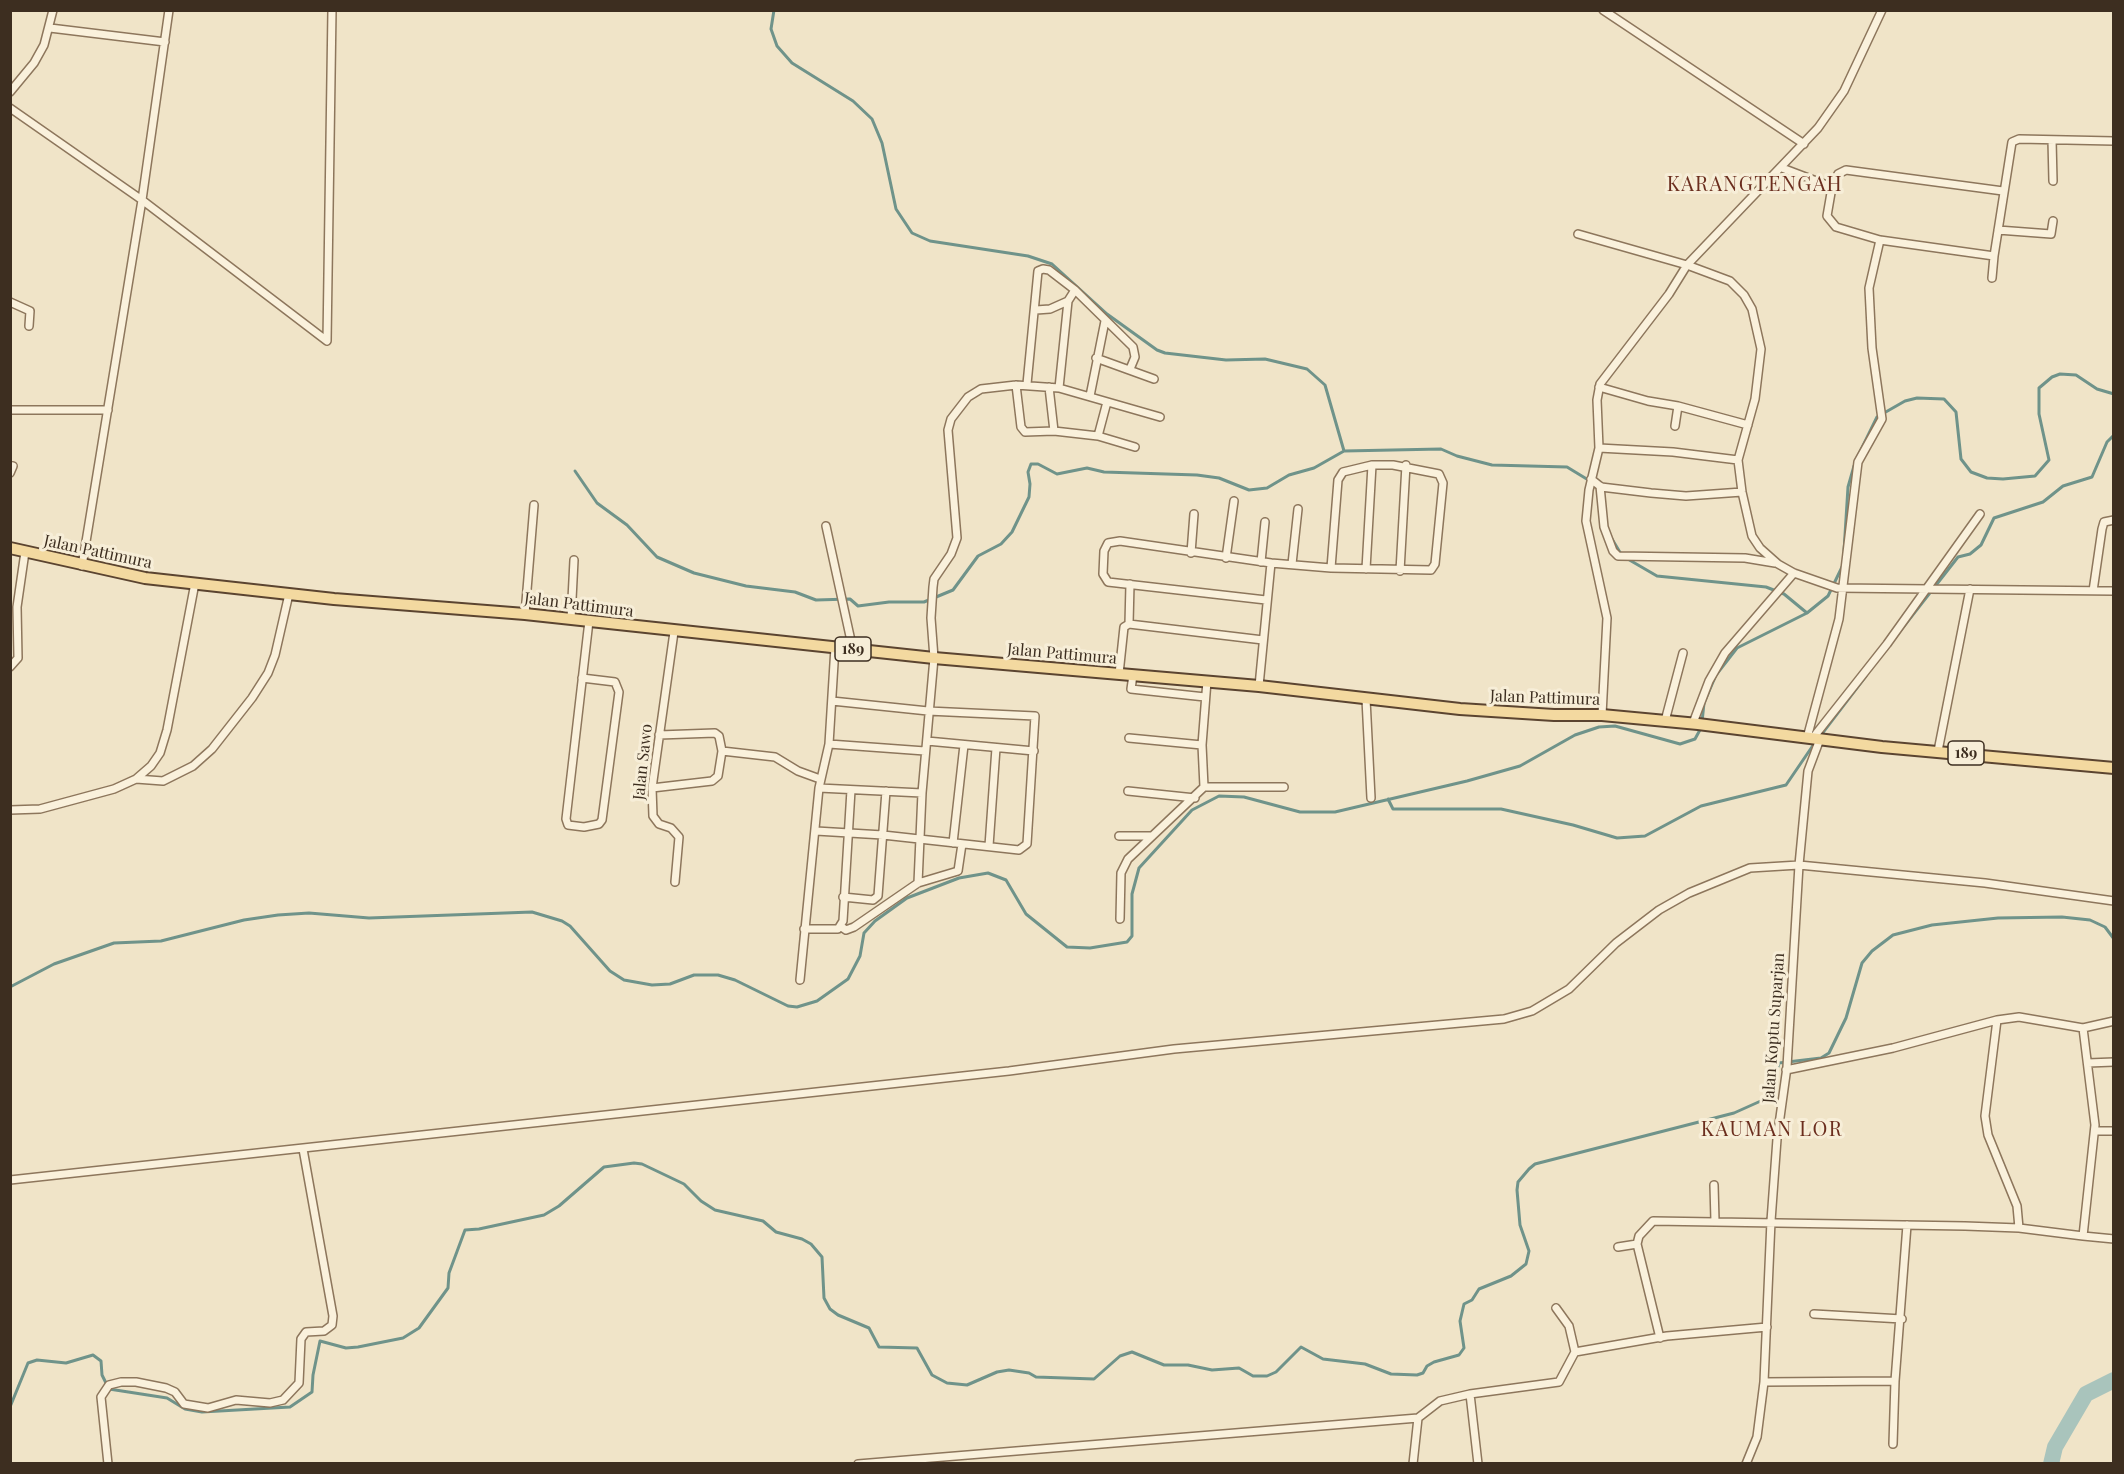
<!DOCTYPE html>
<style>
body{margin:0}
#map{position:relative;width:2124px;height:1474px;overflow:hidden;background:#f0e4c8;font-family:"Playfair Display",serif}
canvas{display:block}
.frame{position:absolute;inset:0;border:12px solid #3d2e20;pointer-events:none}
</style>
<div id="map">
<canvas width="2124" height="1474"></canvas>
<div class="frame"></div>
</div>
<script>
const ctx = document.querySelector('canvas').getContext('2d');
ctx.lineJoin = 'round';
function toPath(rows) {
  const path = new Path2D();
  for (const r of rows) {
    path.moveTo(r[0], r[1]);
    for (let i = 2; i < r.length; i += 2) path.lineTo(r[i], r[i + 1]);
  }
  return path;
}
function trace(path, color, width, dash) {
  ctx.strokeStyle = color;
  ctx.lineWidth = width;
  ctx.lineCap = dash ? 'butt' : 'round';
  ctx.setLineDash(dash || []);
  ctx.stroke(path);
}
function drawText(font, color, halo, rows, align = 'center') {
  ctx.font = font + ' "Playfair Display",serif';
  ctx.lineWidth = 6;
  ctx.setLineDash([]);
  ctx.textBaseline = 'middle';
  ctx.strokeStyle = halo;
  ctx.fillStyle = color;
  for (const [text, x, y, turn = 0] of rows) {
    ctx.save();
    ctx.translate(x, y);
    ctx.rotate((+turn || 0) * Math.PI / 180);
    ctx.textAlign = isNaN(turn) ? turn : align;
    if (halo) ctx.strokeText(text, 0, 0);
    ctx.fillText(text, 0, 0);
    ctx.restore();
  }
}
const stream = toPath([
 [774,10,771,29,777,46,792,63,853,101,872,119,882,143,896,209,912,233,930,241,1028,256,1052,264,1107,314,1157,350,1165,353,1226,360,1265,359,1307,369,1325,385,1344,451,1441,449,1457,456,1492,465,1567,467,1590,481],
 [1856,460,1877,417,1905,401,1917,398,1944,399,1956,412,1961,459,1971,472,1987,478,2003,479,2035,476,2049,460,2039,414,2039,388,2052,377,2060,374,2076,375,2097,389,2114,394],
 [575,471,597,503,627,525,657,557,694,573,746,586,795,592,816,600,850,599,858,606,889,602,924,602,953,590,978,556,1001,544,1012,532,1029,497,1030,484,1028,472,1031,464,1038,464,1057,474,1087,468,1104,472,1197,475,1219,478,1249,490,1267,488,1289,475,1314,468,1344,451],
 [1612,539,1621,554],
 [1844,551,1848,487,1854,466],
 [1626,558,1657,576,1766,587,1784,594,1807,613],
 [1897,635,1958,557,1970,554,1981,545,1994,518,2043,502,2063,486,2092,477,2107,442,2114,435],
 [1702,722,1704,703,1716,675,1737,648,1807,613,1828,596,1842,567],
 [1821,735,1866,676],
 [1388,799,1393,809,1501,809,1573,825,1617,838,1645,836,1701,806,1786,785,1816,741],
 [10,987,54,964,114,943,161,941,244,920,278,915,309,913,369,918,532,912,562,921,570,926,610,971,624,980,652,985,670,984,694,975,718,975,735,980,788,1006,797,1007,817,1001,848,979,860,956,864,933,875,921,907,898,959,878,988,873,1006,880,1026,914,1067,947,1090,948,1127,942,1132,936,1132,894,1139,868,1192,810,1219,796,1244,797,1300,812,1335,812,1467,781,1520,766,1575,735,1599,727,1615,726,1680,744,1695,739,1701,728],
 [10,1407,28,1363,37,1360,66,1363,93,1355,101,1361,102,1375,109,1389,167,1398,185,1409,202,1412,290,1407,312,1392,313,1375,320,1341,346,1348,358,1347,403,1338,419,1328,448,1288,449,1273,465,1230,479,1229,544,1215,559,1206,604,1167,634,1163,642,1164,684,1184,701,1201,715,1210,763,1221,776,1232,802,1239,811,1244,822,1257,824,1298,830,1309,838,1315,869,1328,879,1347,917,1348,932,1375,947,1383,967,1385,997,1372,1009,1370,1029,1373,1036,1377,1094,1379,1120,1356,1132,1352,1164,1365,1188,1365,1212,1370,1239,1368,1253,1376,1267,1376,1276,1372,1301,1347,1323,1359,1365,1364,1391,1374,1417,1375,1423,1373,1427,1366,1434,1362,1459,1355,1464,1348,1460,1321,1464,1304,1472,1300,1479,1289,1511,1276,1526,1264,1529,1251,1520,1225,1517,1190,1518,1182,1529,1169,1535,1164,1734,1113,1763,1100,1771,1090,1779,1063,1821,1058,1829,1053,1846,1018,1862,963,1872,951,1893,935,1932,925,1998,918,2062,917,2090,920,2105,927,2114,939]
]);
const river = toPath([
 [2051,1464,2055,1447,2086,1394,2114,1380]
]);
const minor = toPath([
 [1603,10,1804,144],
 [50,28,165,42],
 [10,92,34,63,44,45,53,10],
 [10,108,142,200,327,341,332,10],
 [2052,140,2053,181],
 [1782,168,1832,187,1827,216,1836,227,1880,240,1994,256,2012,142,2019,139,2114,141],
 [1832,187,1838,174,1846,170,2003,191],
 [1998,230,2051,234,2053,221],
 [1578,234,1687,265,1730,281,1744,295,1752,309,1761,349,1755,399,1738,460,1742,492,1752,536,1760,548,1778,564,1794,573,1837,588,2114,591],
 [1992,278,1994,256],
 [10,302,30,311,29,326],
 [1036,310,1050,309,1068,301,1075,290,1133,347,1135,357,1130,369],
 [1096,358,1154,379],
 [1027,384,1038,271,1043,269,1049,270,1075,290],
 [1016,385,1021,427,1025,432,1054,431,1098,436,1107,402],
 [1049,387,1054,431],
 [1599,387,1648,401,1678,406],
 [1059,388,1068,301],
 [1090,396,1105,321],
 [10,410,108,410],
 [1675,426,1678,406,1748,425],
 [1098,436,1135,447],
 [1599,448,1673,452,1738,460],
 [10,473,13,466],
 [1591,479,1601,487,1651,493,1686,496,1742,492],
 [1600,486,1604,527,1613,551,1618,556,1745,558,1775,563],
 [826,526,853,650],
 [1191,553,1194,514],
 [1226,558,1234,501],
 [1261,562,1265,522],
 [1292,564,1298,509],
 [82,566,142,200,169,10],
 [1366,569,1372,465],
 [1400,571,1406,465],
 [1130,584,1129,624,1263,640],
 [2093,591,2102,529,2104,522,2114,520],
 [1266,600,1108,582,1103,574,1104,551,1108,543,1120,541,1271,563],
 [525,614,534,505],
 [571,619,574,560],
 [674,632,652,788,653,816,659,824,671,828,679,837,675,882],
 [10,667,18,658,17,607,25,552],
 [1119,674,1124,627,1129,624],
 [1133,675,1131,689,1205,697],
 [582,678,615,682,619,692,602,820,599,824,584,827,568,825,566,819,589,621],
 [1259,686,1271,563,1331,568,1431,570,1435,564,1443,483,1439,474,1393,465,1372,465,1343,472,1338,480,1331,568],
 [1366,699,1371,798],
 [1602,715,1607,618,1586,521,1589,490,1599,448,1597,400,1600,384,1669,294,1687,265,1818,128,1844,91,1882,10],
 [1665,721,1683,653],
 [1693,723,1709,681,1725,653,1794,573],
 [1129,738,1202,745],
 [1807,738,1839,619,1858,462,1882,419,1872,348,1869,288,1880,240],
 [1812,739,1887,644,1980,514],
 [927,741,1034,751],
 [829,744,925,751],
 [722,751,775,757,798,771,820,779],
 [1938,751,1970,589],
 [136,779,163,781,193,766,212,749,252,698,268,673,275,655,289,594],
 [1204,787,1284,787],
 [652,788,712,781,718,776,722,751,719,736,715,733,659,735],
 [819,788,922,793],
 [1128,791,1195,798],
 [10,810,40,809,114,789,136,779,151,766,160,753,167,730,195,583],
 [816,831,883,835,1019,850,1027,844,1035,716,928,711,832,701],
 [1119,836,1152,836],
 [953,843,964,745],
 [989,846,996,748],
 [918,883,922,793,934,658,931,618,933,587,934,579,951,554,957,538,948,430,951,419,968,397,981,389,1016,385,1059,388,1160,417],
 [843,897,873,900,878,896,886,791],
 [1120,919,1121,873,1128,859,1204,787,1202,745,1207,681],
 [840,926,846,930,854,927,918,883,958,871,962,844],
 [804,929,838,929,843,921,851,790],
 [800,980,819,788,829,744,835,647],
 [1997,1020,1985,1116,1988,1135,2017,1206,2019,1228],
 [2083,1028,2095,1125,2083,1236,2114,1239],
 [2088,1063,2114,1062],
 [1786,1070,1893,1048,1997,1020,2019,1017,2083,1028,2114,1021],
 [2095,1131,2114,1131],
 [10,1180,1009,1071,1174,1049,1504,1019,1532,1011,1569,989,1616,943,1659,910,1689,893,1750,868,1799,865,1985,883,2114,901],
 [1714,1185,1715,1221],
 [1618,1247,1637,1244],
 [1556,1308,1569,1326,1575,1352],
 [1814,1314,1902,1319],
 [1660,1338,1637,1244,1639,1236,1653,1221,1965,1226,2019,1228,2083,1236],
 [1764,1382,1895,1381,1907,1225],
 [1470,1394,1478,1464],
 [1893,1444,1895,1381],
 [108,1464,101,1397,109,1385,121,1382,136,1382,166,1388,175,1392,184,1404,208,1408,236,1400,270,1403,283,1400,299,1383,301,1339,306,1332,324,1331,332,1325,333,1316,303,1149],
 [858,1464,1418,1418],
 [1413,1464,1418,1418,1440,1401,1470,1394,1559,1382,1575,1352,1667,1336,1767,1327],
 [1746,1464,1757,1437,1764,1382,1771,1221,1777,1139,1787,1067,1799,865,1808,771,1820,739]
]);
const primary = toPath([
 [10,548,145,578,334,599,525,614,934,658,1259,686,1460,709,1554,715,1602,715,1698,724,1882,747,2114,768]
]);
const shields = [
 [853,649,36],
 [1966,753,36]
];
const shieldNames = [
 ["189",853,649],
 ["189",1966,753]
];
const streetNames = [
 ["Jalan Pattimura",98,552,12],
 ["Jalan Pattimura",579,605,7],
 ["Jalan Pattimura",1062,654,5],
 ["Jalan Pattimura",1545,698,2],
 ["Jalan Sawo",643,762,-84],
 ["Jalan Koptu Suparjan",1774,1028,-86]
];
const quarterNames = [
 ["KARANGTENGAH",1755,185],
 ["KAUMAN LOR",1772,1130]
];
trace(stream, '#6f938a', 3);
trace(river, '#a9c4bc', 16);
trace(minor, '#8d765c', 10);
trace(primary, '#5b4430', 14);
trace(minor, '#faf1dc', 7);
trace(primary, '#f3d9a0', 10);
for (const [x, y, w] of shields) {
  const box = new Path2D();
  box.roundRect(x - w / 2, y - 12, w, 24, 4.5);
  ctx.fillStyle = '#f7eed8';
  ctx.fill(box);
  trace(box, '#3d2e20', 1.5);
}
drawText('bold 15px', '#3d2e20', null, shieldNames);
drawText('16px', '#3d2e20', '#f7eed8', streetNames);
ctx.letterSpacing = '1.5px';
drawText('20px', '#6b2e1e', '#f7eed8', quarterNames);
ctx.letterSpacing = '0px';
</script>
